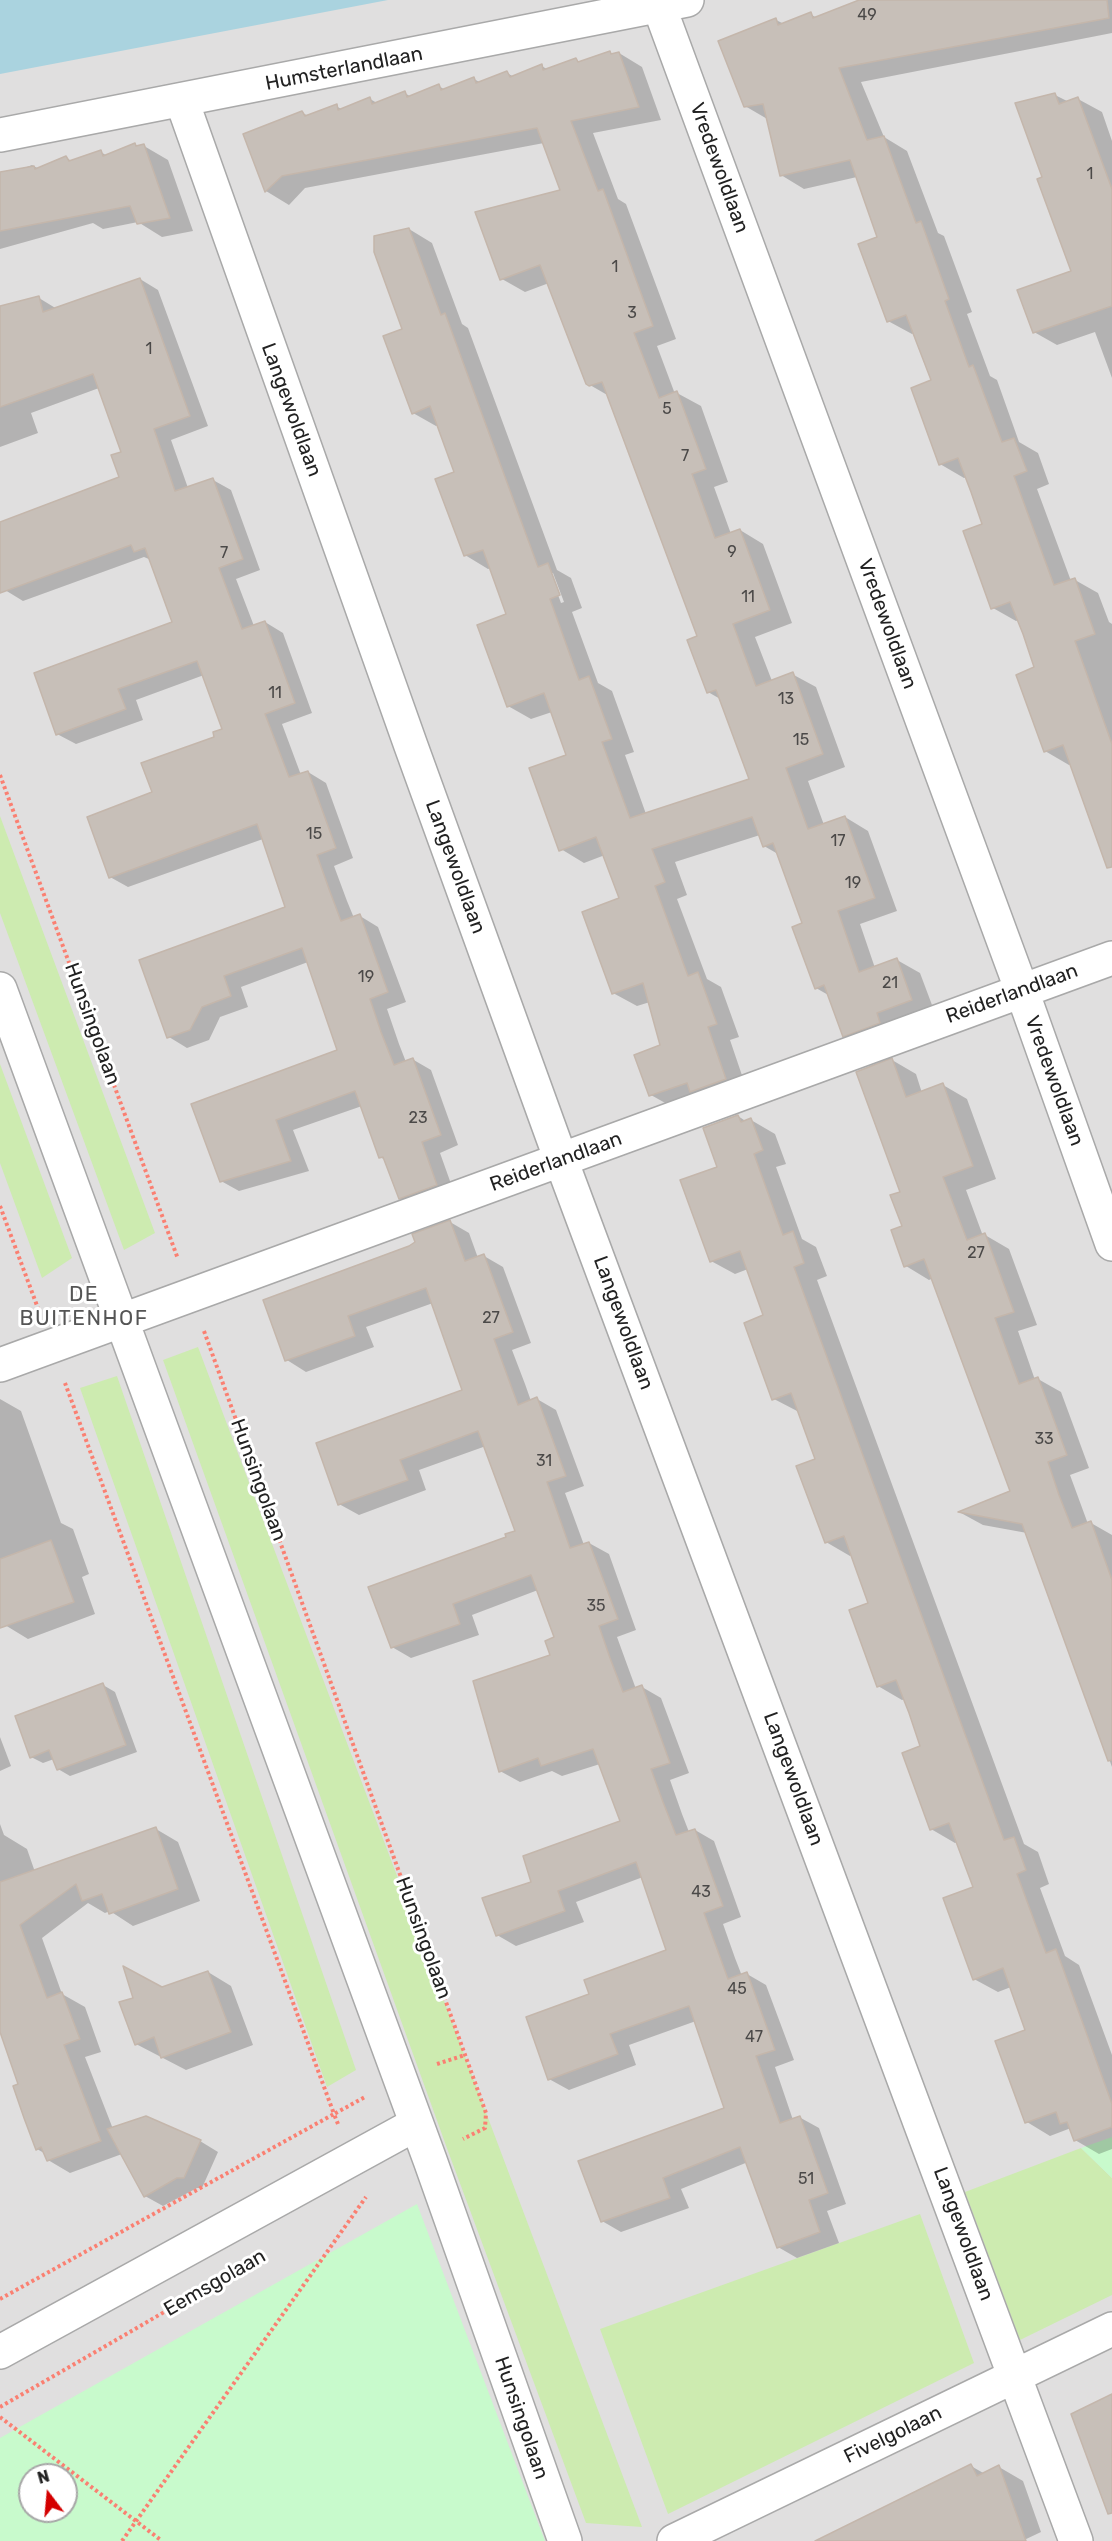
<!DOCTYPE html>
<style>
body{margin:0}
#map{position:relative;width:1112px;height:2541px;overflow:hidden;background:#f2efe9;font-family:Rubik,sans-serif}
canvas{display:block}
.north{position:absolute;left:18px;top:2463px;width:60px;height:60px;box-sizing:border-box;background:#fff;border:2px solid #a7a7a7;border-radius:50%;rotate:344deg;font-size:16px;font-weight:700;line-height:24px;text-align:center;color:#222}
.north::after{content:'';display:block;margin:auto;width:21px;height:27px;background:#d40000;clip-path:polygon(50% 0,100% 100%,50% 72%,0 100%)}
</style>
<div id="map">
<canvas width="1112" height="2541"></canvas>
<div class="north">N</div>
</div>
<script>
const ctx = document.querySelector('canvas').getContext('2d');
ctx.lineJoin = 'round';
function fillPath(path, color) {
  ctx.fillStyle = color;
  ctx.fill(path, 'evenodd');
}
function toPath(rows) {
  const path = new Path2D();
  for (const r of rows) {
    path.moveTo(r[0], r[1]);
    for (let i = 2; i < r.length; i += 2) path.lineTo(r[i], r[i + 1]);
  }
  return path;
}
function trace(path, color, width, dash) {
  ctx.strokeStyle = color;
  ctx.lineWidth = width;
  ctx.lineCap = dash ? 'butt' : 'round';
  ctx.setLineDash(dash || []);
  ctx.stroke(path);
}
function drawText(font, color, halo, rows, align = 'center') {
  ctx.font = font + ' Rubik,sans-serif';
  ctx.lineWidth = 6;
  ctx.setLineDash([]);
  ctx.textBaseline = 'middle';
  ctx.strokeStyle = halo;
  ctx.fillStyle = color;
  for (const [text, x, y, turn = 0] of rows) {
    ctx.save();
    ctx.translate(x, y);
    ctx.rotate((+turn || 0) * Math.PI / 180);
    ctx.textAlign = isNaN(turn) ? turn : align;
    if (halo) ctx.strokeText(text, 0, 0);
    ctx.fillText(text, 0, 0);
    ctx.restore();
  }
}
const residential = toPath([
 [0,0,1112,0,1112,2541,0,2541],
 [30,2475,66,2475,66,2511,30,2511]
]);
const grass = toPath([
 [0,816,155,1233,124,1250,0,913],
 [0,1064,72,1258,42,1278,0,1163],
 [198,1347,642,2527,586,2523,448,2151,163,1360],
 [117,1376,356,2070,327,2087,80,1388],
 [1081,2148,1112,2178,1112,2295,1020,2340,965,2192],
 [920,2214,974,2363,668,2514,600,2329]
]);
const park = toPath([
 [1112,2137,1112,2178,1081,2148],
 [417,2204,545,2541,0,2541,0,2438],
 [30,2475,66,2475,66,2511,30,2511]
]);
const water = toPath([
 [0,0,388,0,0,74]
]);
const shadow = toPath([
 [898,0,1112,0,1112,33,861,82,884,137,907,151,938,233,944,236,972,312,967,314,990,376,997,380,1019,442,1038,453,1049,484,1037,489,1071,581,1075,580,1098,593,1109,622,1112,624,1112,841,1071,764,1069,765,1045,751,1036,668,1019,620,1016,621,993,608,984,525,967,477,964,478,940,464,933,381,914,333,912,334,888,321,879,238,857,177,804,189,781,175,769,120,745,106,776,20,784,24,810,14,817,18],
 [610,53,613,55,619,53,642,67,661,120,593,133,618,199,626,204,676,339,657,346,675,394,677,393,701,406,728,482,714,487,731,534,740,530,763,544,792,623,755,637,772,681,792,674,816,687,845,767,808,781,824,825,845,817,868,831,897,911,860,924,875,968,897,960,920,973,935,1013,867,1049,844,1036,830,996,816,988,804,924,778,854,764,846,760,835,675,862,687,895,677,899,707,979,721,987,739,1037,730,1040,748,1093,674,1108,651,1095,662,1046,650,1002,637,1006,613,993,621,899,605,855,584,863,561,849,568,756,552,712,531,719,508,706,508,615,491,568,488,569,465,555,456,473,439,425,436,426,413,413,404,330,409,229,432,243,462,324,468,328,557,570,571,578,582,608,572,612,598,683,612,691,634,752,625,755,646,814,751,780,722,700,708,692,699,637,609,396,590,385,549,283,525,292,502,279,562,191,544,143,305,188,289,205,266,191,245,135,302,113,309,116,336,106,343,110,370,99,377,103,405,93,411,97,439,86,445,90,474,79,481,83,507,73,514,77,542,66,548,70,575,59,581,63],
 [550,573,553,573,564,602,561,603],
 [1055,95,1069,102,1078,99,1102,112,1112,141,1112,378,1095,332,1057,345,1034,332,1073,272,1044,178],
 [135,145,144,146,168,160,193,231,162,237,138,222,103,229,93,223,0,249,0,173,6,175,32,165,39,169,66,158,72,161,101,152,107,156],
 [140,279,158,290,208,426,171,440,188,488,213,480,231,490,260,570,236,579,254,626,265,622,283,633,312,713,282,724,301,775,308,772,326,783,353,858,334,866,347,901,354,918,360,916,378,927,406,1002,387,1009,399,1044,406,1062,412,1059,431,1070,458,1145,440,1153,455,1195,418,1209,400,1198,387,1161,380,1157,362,1106,293,1130,309,1171,239,1191,221,1181,339,1050,308,962,241,987,248,1007,220,1017,209,1040,187,1048,169,1037,141,961,287,908,263,839,128,887,110,877,154,793,224,730,204,675,136,700,143,720,76,744,57,734,174,623,151,560,144,557,23,601,5,590,0,577,0,524,121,478,123,453,99,388,31,413,38,433,0,447,0,307,39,298,57,309],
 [892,1060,916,1074,922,1093,943,1085,967,1099,996,1179,966,1190,983,1236,985,1235,1009,1249,1037,1325,1018,1331,1035,1380,1038,1379,1061,1392,1089,1468,1070,1475,1088,1524,1091,1523,1112,1535,1112,1767,1027,1533,983,1525,961,1513,1011,1492,933,1278,929,1280,906,1266],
 [738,1116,747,1122,751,1120,775,1134,786,1164,776,1167,802,1239,816,1247,827,1276,817,1280,1024,1844,1038,1852,1049,1884,1040,1888,1065,1956,1079,1965,1112,2055,1112,2149,1099,2154,1075,2140,1071,2128,1050,2136,1027,2122,1027,2031,1011,1987,998,1992,974,1979,975,1887,957,1842,955,1843,931,1829,922,1747,905,1699,902,1700,878,1686,870,1604,852,1555,850,1556,826,1542,817,1460,799,1412,774,1399,765,1316,748,1269,735,1274,711,1261,719,1167],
 [450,1222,469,1233,478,1258,484,1256,503,1267,531,1343,512,1350,525,1384,531,1401,537,1399,556,1410,584,1486,565,1493,584,1545,589,1543,609,1554,636,1630,617,1637,629,1670,636,1689,642,1687,661,1698,689,1773,670,1780,682,1814,689,1832,695,1830,714,1841,741,1917,723,1924,735,1958,742,1976,747,1974,766,1985,794,2060,775,2067,793,2120,799,2117,819,2128,846,2204,827,2211,839,2243,797,2258,778,2247,748,2162,681,2189,689,2208,621,2232,602,2221,726,2109,696,2021,629,2045,636,2065,569,2090,549,2079,591,1995,668,1951,643,1877,576,1902,584,1922,516,1946,497,1935,532,1883,621,1822,600,1764,562,1776,552,1771,520,1782,500,1771,552,1656,556,1638,538,1590,472,1615,479,1635,411,1658,392,1647,517,1531,486,1446,419,1470,426,1490,359,1515,339,1504,464,1391,433,1303,366,1327,374,1347,306,1372,287,1360,417,1243],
 [0,1399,21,1411,61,1523,73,1529,89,1574,82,1577,95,1614,28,1639,5,1625,0,1627],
 [103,1685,115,1692,137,1752,70,1776,58,1769,54,1759,43,1763,31,1757],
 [0,1737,11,1766,0,1771],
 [0,1824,4,1835,27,1849,35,1872,156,1829,178,1842,200,1901,133,1926,110,1911,105,1913,88,1903,42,1938,62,1994,85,2007,101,2052,85,2057,113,2129,200,2141,218,2152,202,2188,197,2188,163,2206,145,2196,122,2154,70,2173,48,2160,44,2153,37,2149,20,2085,0,2028],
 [208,1972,231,1986,253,2045,186,2070,136,2044,162,1989],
 [971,2466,985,2474,999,2467,1023,2481,1041,2532,1022,2541,818,2541]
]);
const building = toPath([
 [859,0,1107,0,1109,18,839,68,867,140,884,136,916,223,921,221,949,299,945,301,969,367,973,365,1002,442,1014,438,1027,471,1014,476,1054,585,1075,578,1095,634,1075,641,1112,744,1112,867,1107,868,1063,745,1044,752,1016,675,1034,667,1023,634,1010,602,991,609,963,531,982,524,971,492,958,458,939,465,911,388,931,380,906,315,887,322,858,244,877,237,850,160,780,176,763,104,744,107,718,41,776,18,778,25,811,12,813,18,859,0],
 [610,51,611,54,619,52,639,107,571,121,598,191,603,189,653,326,634,333,659,398,677,391,706,469,692,474,715,538,740,529,770,610,733,624,756,686,793,672,823,754,786,768,808,829,845,816,875,898,838,911,859,972,897,958,912,1000,877,1013,880,1023,843,1037,824,985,815,989,792,927,802,923,773,843,763,847,752,817,652,849,665,882,655,886,688,976,698,972,717,1024,708,1027,726,1079,690,1092,687,1083,649,1096,634,1055,660,1045,643,983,612,994,582,912,619,898,596,837,559,851,529,768,566,755,544,693,507,707,477,625,506,614,483,550,464,556,435,479,454,472,430,406,412,414,383,336,402,329,374,252,374,236,409,228,441,315,445,313,538,567,548,563,560,595,550,599,579,680,589,676,612,739,602,742,630,818,749,779,716,690,707,693,687,640,697,636,602,382,589,386,586,384,540,265,500,280,475,212,560,190,537,128,282,176,265,192,243,134,302,111,305,116,337,104,338,110,370,97,372,104,405,91,407,97,439,84,441,90,474,77,476,83,507,71,510,77,542,64,543,70,576,58,578,62,610,51],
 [1055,93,1059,104,1078,97,1112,189,1112,306,1033,333,1017,290,1071,271,1037,179,1042,177,1015,103,1055,93],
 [135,143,136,146,144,144,170,218,137,224,130,206,0,231,0,172,34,166,35,169,66,156,69,161,101,150,103,156,135,143],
 [140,278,190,416,154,429,175,491,213,478,243,559,219,568,242,629,265,621,295,703,265,714,289,777,308,771,336,848,317,855,329,889,341,921,360,914,388,992,370,999,381,1032,394,1065,413,1058,441,1135,422,1142,437,1185,399,1199,383,1157,379,1158,355,1091,276,1120,291,1161,220,1182,191,1104,337,1050,302,948,224,976,231,996,202,1007,190,1030,167,1038,139,960,285,907,257,824,109,878,87,817,152,792,141,763,214,737,213,732,222,729,197,661,118,689,126,709,56,735,34,673,172,622,145,548,134,552,131,545,0,593,0,522,119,477,111,455,121,452,93,374,0,407,0,306,39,296,43,312,140,278],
 [892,1058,906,1097,943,1083,973,1166,943,1177,967,1240,985,1233,1014,1312,995,1318,1019,1384,1038,1377,1067,1455,1048,1462,1059,1495,1072,1528,1091,1521,1112,1580,1112,1760,1108,1761,1022,1524,958,1512,1010,1491,924,1259,904,1267,891,1230,902,1226,890,1195,900,1192,856,1072,892,1058],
 [738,1115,741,1122,751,1118,763,1150,754,1154,783,1235,793,1231,804,1263,794,1267,965,1734,1004,1840,1014,1837,1026,1870,1017,1874,1046,1953,1056,1949,1112,2104,1112,2127,1074,2141,1067,2122,1060,2124,1056,2112,1025,2123,995,2041,1025,2030,1003,1968,973,1980,943,1898,973,1887,949,1823,930,1830,902,1753,920,1746,909,1713,896,1680,877,1687,849,1610,868,1603,844,1536,825,1543,796,1466,815,1459,791,1393,772,1400,744,1323,763,1315,740,1251,710,1262,680,1180,717,1167,703,1128,738,1115],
 [450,1220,465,1261,484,1254,513,1332,494,1339,518,1405,537,1397,566,1476,547,1482,570,1548,589,1542,618,1619,599,1626,610,1658,623,1692,642,1685,670,1763,651,1769,663,1802,676,1835,695,1829,723,1906,704,1913,728,1979,747,1972,775,2050,756,2056,780,2123,800,2116,828,2193,809,2200,820,2232,777,2248,740,2147,663,2178,670,2198,601,2222,578,2161,724,2108,689,2006,610,2034,618,2054,548,2080,526,2017,589,1994,584,1980,666,1950,636,1862,558,1891,565,1911,496,1936,482,1898,531,1882,523,1856,620,1821,593,1749,541,1766,538,1758,499,1772,473,1681,550,1655,545,1641,554,1637,531,1575,453,1604,460,1624,391,1648,368,1587,506,1537,505,1534,515,1531,478,1431,400,1460,408,1480,338,1505,316,1443,462,1390,426,1288,348,1316,355,1336,285,1361,263,1300,409,1246,415,1242,412,1234,450,1220],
 [51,1540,74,1602,0,1628,0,1559,51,1540],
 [103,1683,126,1745,57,1770,49,1750,30,1758,15,1716,103,1683],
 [156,1827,178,1889,109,1914,102,1894,82,1901,76,1884,20,1925,47,1998,62,1992,80,2039,64,2045,101,2141,47,2161,41,2147,36,2150,24,2118,13,2086,18,2084,0,2032,0,1882,156,1827],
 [123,1966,162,1987,208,1971,231,2032,161,2058,154,2037,135,2045,119,2002,133,1998,123,1966],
 [146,2116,201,2140,184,2178,177,2178,144,2197,107,2129,146,2116],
 [1112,2394,1112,2513,1108,2514,1071,2414,1112,2394],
 [971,2464,977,2476,999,2465,1026,2541,815,2541,971,2464]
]);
const path = toPath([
 [0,775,178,1259],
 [0,1206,39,1311],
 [204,1331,486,2113,485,2128,463,2139],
 [437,2064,465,2055],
 [338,2124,334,2114,365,2097],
 [0,2299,334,2114,65,1383],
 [0,2407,249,2263],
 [0,2417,162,2541],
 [122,2541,366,2197]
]);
const minor = toPath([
 [659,6,1022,991,1112,1244],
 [182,101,411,746,561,1160,1076,2541],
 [0,135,687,0],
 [0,989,430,2160,565,2541],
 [0,1365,1112,958],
 [0,2352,416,2124],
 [674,2541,1112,2329]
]);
const numberNames = [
 ["49",867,15],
 ["1",1090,174],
 ["1",615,267],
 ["3",632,313],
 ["1",149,349],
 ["5",667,409],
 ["7",685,456],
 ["9",732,552],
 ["7",224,553],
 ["11",748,597],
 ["11",275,693],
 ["13",786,699],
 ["15",801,740],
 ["15",314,834],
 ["17",838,841],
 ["19",853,883],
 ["19",366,977],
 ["21",890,983],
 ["23",418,1118],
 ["27",976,1253],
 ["27",491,1318],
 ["33",1044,1439],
 ["31",544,1461],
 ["35",596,1606],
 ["43",701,1892],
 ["45",737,1989],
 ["47",754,2037],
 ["51",806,2179]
];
const streetNames = [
 ["Humsterlandlaan",344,69,-11],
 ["Vredewoldlaan",719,168,70],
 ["Langewoldlaan",291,410,70],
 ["Vredewoldlaan",887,624,70],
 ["Langewoldlaan",455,867,70],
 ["Reiderlandlaan",1012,994,-20],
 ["Hunsingolaan",92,1024,70],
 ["Vredewoldlaan",1054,1081,70],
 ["Reiderlandlaan",556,1162,-20],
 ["Langewoldlaan",623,1323,70],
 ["Hunsingolaan",258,1480,70],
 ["Langewoldlaan",793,1779,70],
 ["Hunsingolaan",423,1938,70],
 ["Langewoldlaan",963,2234,70],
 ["Eemsgolaan",215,2283,-30],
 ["Hunsingolaan",521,2418,71],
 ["Fivelgolaan",893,2435,-26]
];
const neighbourhoodNames = [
 ["DE",84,1295],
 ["BUITENHOF",84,1319]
];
fillPath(residential, '#e0dfdf');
fillPath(grass, '#cdebb0');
fillPath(park, '#c8facc');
fillPath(water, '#aad3df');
fillPath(shadow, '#0003');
fillPath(building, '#c7bfb8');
trace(building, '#c4b6ab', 1.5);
trace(minor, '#a9a9a9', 36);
trace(path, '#fa8072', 4, [3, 3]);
trace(minor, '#fff', 33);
drawText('16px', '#4b4948', null, numberNames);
drawText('20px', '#222', '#fff', streetNames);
ctx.letterSpacing = '1.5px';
drawText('21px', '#555', '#fff', neighbourhoodNames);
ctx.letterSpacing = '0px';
</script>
